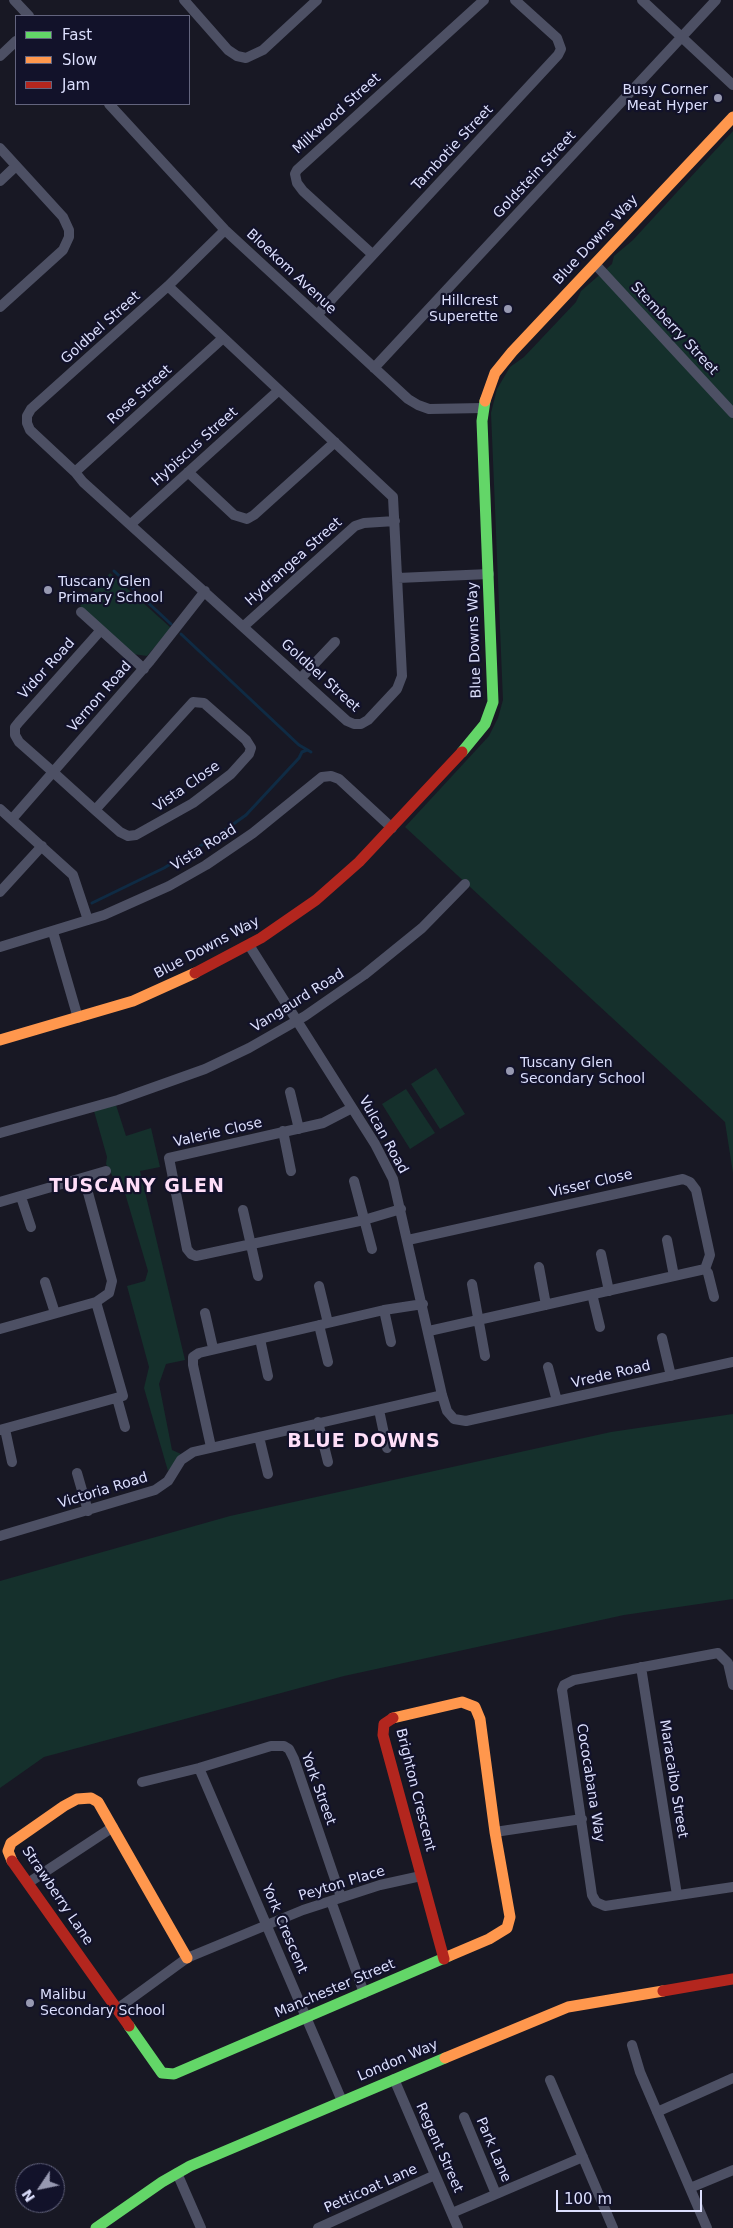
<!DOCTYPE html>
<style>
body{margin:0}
#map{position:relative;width:733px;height:2228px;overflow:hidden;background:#181824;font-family:"DejaVu Sans",sans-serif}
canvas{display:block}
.legend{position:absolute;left:15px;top:15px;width:175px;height:90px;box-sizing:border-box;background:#12122a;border:1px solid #63647e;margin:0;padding:6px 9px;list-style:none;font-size:15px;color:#dcdffd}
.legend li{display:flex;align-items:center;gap:10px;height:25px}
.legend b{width:25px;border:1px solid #63647e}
.north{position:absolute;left:15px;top:2163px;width:50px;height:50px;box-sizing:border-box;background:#12122a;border:1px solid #63647e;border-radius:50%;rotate:236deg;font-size:14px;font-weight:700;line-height:20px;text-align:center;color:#dcdffd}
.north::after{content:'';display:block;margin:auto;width:18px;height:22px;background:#9799b1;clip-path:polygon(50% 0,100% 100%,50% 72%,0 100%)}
.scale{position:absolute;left:556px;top:2190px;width:146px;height:22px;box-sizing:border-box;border:2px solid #dcdffd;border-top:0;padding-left:6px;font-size:15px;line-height:18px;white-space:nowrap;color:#dcdffd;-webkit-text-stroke:4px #12122a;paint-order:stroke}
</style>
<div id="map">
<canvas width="733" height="2228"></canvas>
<ul class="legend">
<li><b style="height:6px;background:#63d668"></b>Fast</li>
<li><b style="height:6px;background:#ff974d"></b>Slow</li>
<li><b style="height:6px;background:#b3261e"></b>Jam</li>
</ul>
<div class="north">N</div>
<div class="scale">100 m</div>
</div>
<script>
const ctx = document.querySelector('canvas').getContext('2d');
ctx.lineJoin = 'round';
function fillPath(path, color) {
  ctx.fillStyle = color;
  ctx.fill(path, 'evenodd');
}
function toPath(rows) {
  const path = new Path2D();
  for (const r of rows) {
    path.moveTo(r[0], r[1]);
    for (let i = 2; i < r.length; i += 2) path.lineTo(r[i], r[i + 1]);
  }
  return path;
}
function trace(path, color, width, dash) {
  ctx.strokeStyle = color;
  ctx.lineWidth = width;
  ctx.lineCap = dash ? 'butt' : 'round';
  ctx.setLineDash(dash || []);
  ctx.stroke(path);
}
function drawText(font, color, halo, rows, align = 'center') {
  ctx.font = font + ' "DejaVu Sans",sans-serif';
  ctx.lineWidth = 4.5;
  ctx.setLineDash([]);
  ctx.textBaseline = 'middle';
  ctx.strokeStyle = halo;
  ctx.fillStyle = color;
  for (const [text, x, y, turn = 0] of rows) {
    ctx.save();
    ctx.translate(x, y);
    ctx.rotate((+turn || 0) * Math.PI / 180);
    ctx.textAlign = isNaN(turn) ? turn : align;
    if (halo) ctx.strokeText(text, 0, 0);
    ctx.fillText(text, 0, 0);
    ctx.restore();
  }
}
const green = toPath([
 [733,131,733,1173,725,1122,405,827,489,736,498,718,503,700,491,413,497,389,510,367,524,357,576,302,581,291,612,264,614,256,633,240],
 [110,573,171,628,147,656,133,654,80,606],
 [436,1068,465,1114,440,1129,411,1084],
 [406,1089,435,1133,410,1149,382,1104],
 [116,1105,126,1136,151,1128,160,1167,140,1171,185,1360,166,1364,159,1384,172,1450,181,1454,168,1471,144,1388,149,1367,127,1286,145,1281,148,1271,122,1183,113,1177,106,1164,107,1157,94,1111],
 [733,1414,733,1599,624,1615,344,1676,44,1757,0,1788,0,1581,230,1516,611,1432]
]);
const stream = toPath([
 [114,571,171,624],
 [181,634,299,745,311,752],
 [92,903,164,868,218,835,246,815,299,758,302,752,307,750]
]);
const street = toPath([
 [14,0,29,16],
 [184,0,228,50,237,56,246,58,263,50,317,0],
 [642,0,733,85],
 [0,56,16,41],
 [109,104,225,230,408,399,418,405,429,409,483,408],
 [0,148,63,217,69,230,69,237,63,250,0,307],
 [0,181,16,166],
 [372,254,303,191,297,183,295,174,297,170,484,0],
 [595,264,733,413],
 [168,286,393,497,402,676,397,689,368,720,361,724,354,724,347,721,83,482,75,472,30,430,27,423,27,416,31,409,168,286,225,230],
 [317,315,558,55,561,49,557,38,515,0],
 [374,368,716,0],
 [75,472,223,338],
 [188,472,234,515,247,519,254,515,335,442],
 [131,524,279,390],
 [398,578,489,574],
 [81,612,144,669],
 [244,626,355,526,364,523,395,521],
 [301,678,335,642],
 [0,809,73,875,88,920],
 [95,810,193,702,204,703,246,740,251,748,249,754,231,774,193,803,136,835,128,836,120,832,95,810,53,772,19,742,15,735,15,727,19,722,101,630],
 [12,819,150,661,205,591],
 [0,892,42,846],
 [53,932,78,1018],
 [249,945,375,1144,393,1179,442,1395,447,1411,454,1419,466,1421,733,1362],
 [0,947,104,915,169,886,206,865,253,833,322,777,331,776,339,779,392,828],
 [290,1092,299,1129],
 [352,1108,323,1123,169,1158,187,1249,191,1254,196,1256,364,1220,401,1209],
 [283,1131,291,1171],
 [0,1133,118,1100,205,1069,249,1048,305,1016,364,975,422,928,465,884],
 [354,1181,372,1249],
 [21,1197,31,1227],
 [0,1202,106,1171],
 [243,1210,258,1276],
 [408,1240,683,1179,690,1182,696,1190,710,1255,705,1269],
 [667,1240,674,1276],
 [601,1254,609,1291],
 [539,1267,546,1305],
 [705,1269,708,1273,714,1297],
 [45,1282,55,1313],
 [472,1284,485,1356],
 [319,1286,328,1323],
 [592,1294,600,1327],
 [384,1310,391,1342],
 [205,1313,213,1348],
 [319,1325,328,1362],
 [0,1329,96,1302,109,1293,112,1281,84,1178],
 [429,1331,705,1269],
 [662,1338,671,1376],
 [260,1339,268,1376],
 [548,1367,557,1401],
 [117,1398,125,1427],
 [379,1410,387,1448],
 [318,1422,328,1462],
 [5,1429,12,1462],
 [0,1430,123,1396,96,1302],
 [259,1437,268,1474],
 [211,1447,193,1365,193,1357,199,1353,384,1310,423,1304],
 [77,1473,88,1511],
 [0,1536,155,1490,168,1481,181,1460,193,1452,442,1395],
 [641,1667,677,1895],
 [733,1685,728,1663,718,1653,574,1680,564,1685,562,1690,592,1895,596,1902,605,1906,733,1887],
 [199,1768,342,2101],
 [142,1782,199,1768,271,1746,284,1746,289,1749,294,1759,341,1897],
 [495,1832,582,1819],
 [28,1883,113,1827],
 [331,1901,364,1993],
 [117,2009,187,1958,303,1910,380,1885,421,1876],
 [632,2045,640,2072,707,2228],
 [394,2079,458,2228],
 [550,2080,613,2228],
 [657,2112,733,2078],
 [464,2117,496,2194],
 [177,2173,201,2228],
 [690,2188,733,2170],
 [452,2213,583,2157],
 [318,2228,435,2175]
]);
const fast = toPath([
 [462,752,485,724,493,702,482,421,485,401],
 [129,2026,162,2073,174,2074,449,1956],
 [96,2228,162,2182,190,2166,445,2058]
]);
const slow = toPath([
 [485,401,495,373,512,352,733,117],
 [0,1040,133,1001,195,973],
 [393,1718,462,1702,475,1707,480,1719,495,1832,510,1917,507,1928,489,1939,449,1956],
 [12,1861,8,1851,11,1843,64,1806,77,1799,91,1798,98,1802,187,1958],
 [445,2058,568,2007,663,1991]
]);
const jam = toPath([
 [195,973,261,938,316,900,359,862,462,752],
 [393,1718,384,1724,383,1735,444,1959],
 [12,1861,129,2026],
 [663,1991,733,1979]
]);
const markers = [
 [718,98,5,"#9799b1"],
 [508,309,5,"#9799b1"],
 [48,590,5,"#9799b1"],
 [510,1071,5,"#9799b1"],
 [30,2003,5,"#9799b1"]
];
const poiNames = [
 ["Busy Corner",708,90,"right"],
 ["Meat Hyper",708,106,"right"],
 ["Hillcrest",498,301,"right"],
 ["Superette",498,317,"right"],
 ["Tuscany Glen",58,582],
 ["Primary School",58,598],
 ["Tuscany Glen",520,1063],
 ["Secondary School",520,1079],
 ["Malibu",40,1995],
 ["Secondary School",40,2011]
];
const streetNames = [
 ["Milkwood Street",337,114,-42],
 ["Tambotie Street",453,148,-47],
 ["Goldstein Street",535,175,-47],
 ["Blue Downs Way",596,240,-47],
 ["Bloekom Avenue",291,272,43],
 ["Goldbel Street",101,328,-42],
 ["Stemberry Street",674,329,47],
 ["Rose Street",140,395,-42],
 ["Hybiscus Street",195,447,-42],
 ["Hydrangea Street",294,562,-42],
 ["Blue Downs Way",475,640,-92],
 ["Vidor Road",47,669,-48],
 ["Goldbel Street",320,676,42],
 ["Vernon Road",100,697,-49],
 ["Vista Close",187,787,-35],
 ["Vista Road",204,848,-32],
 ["Blue Downs Way",207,948,-28],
 ["Vangaurd Road",298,1001,-32],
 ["Valerie Close",218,1133,-13],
 ["Vulcan Road",383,1135,61],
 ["Visser Close",591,1184,-13],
 ["Vrede Road",611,1375,-13],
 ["Victoria Road",103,1491,-17],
 ["Maracaibo Street",673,1779,81],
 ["Cococabana Way",590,1783,81],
 ["York Street",318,1789,70],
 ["Brighton Crescent",415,1790,76],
 ["Peyton Place",342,1884,-17],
 ["Strawberry Lane",57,1896,56],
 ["York Crescent",284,1929,67],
 ["Manchester Street",335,1989,-23],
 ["London Way",398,2061,-23],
 ["Regent Street",439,2148,66],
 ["Park Lane",493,2150,67],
 ["Petticoat Lane",371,2189,-24]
];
const districtNames = [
 ["TUSCANY GLEN",137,1187],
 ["BLUE DOWNS",364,1442]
];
fillPath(green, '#15302c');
trace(stream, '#0f2b44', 3);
trace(street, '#4d5064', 10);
trace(fast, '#63d668', 11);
trace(slow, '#ff974d', 11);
trace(jam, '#b3261e', 11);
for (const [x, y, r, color] of markers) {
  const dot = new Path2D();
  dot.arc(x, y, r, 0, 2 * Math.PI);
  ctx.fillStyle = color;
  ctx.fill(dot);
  trace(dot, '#12122a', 2);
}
drawText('14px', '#dcdffd', '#12122a', poiNames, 'left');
drawText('14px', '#dcdffd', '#12122a', streetNames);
ctx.letterSpacing = '1px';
drawText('bold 19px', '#fedef8', '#12122a', districtNames);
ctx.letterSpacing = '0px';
</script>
